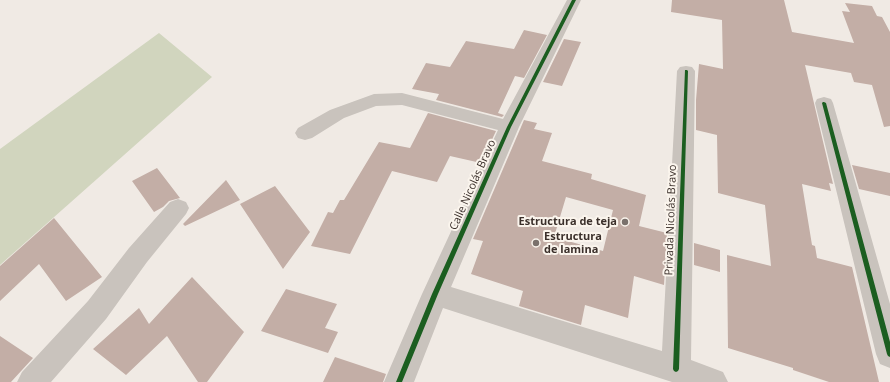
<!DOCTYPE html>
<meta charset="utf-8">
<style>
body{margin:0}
canvas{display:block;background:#f0eae4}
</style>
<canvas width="890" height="382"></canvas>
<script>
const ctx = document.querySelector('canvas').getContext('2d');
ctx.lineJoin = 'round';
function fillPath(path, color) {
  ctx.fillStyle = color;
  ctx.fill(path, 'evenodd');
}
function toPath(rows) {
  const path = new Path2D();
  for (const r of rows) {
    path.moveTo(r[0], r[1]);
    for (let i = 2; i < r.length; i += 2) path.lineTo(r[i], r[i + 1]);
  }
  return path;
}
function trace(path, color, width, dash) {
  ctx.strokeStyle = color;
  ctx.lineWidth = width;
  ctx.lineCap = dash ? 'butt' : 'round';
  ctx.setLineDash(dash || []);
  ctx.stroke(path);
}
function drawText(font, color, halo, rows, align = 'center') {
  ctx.font = font + ' "Open Sans",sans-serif';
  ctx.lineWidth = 4;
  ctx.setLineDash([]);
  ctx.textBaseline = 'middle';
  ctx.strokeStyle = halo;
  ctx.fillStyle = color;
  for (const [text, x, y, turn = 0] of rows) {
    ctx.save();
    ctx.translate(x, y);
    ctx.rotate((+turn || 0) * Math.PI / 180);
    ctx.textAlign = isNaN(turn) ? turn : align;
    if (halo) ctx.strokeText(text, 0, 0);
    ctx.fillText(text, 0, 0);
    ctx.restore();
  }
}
const green = toPath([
 [159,33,212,77,0,265,0,149]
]);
const building = toPath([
 [672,0,784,0,792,32,854,43,842,11,850,12,845,3,872,6,877,16,882,17,890,32,890,126,884,127,872,85,854,82,851,73,805,65,833,184,829,183,831,191,802,184,812,245,815,246,817,258,852,267,879,382,829,382,793,370,793,368,728,348,727,255,771,266,765,205,718,193,717,135,696,130,696,100,699,64,723,69,722,20,671,12],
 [524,30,547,35,524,78,515,76,498,113,504,115,502,117,436,100,439,94,412,89,426,63,450,67,466,41,514,49],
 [564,39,581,42,562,86,543,82],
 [428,113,496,131,481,163,450,156,437,182,392,171,350,254,311,246,328,212,333,213,340,200,344,200,379,142,410,148],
 [524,120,537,123,534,129,552,133,542,161,592,174,591,179,646,195,639,226,667,233,664,285,634,276,628,318,585,305,581,325,519,306,523,291,471,274,483,241,473,239],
 [566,197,613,210,603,251,554,237],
 [852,165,890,173,890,196,859,189],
 [157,168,180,198,169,201,163,207,154,212,132,181],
 [226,180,240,200,185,226,183,224],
 [275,186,310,232,283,269,240,204],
 [54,218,102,277,66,301,39,264,0,301,0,266],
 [694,243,720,250,720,272,694,265],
 [192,277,244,332,207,382,198,382,167,336,126,375,93,349,139,308,149,324],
 [286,289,337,304,325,328,338,332,328,353,261,331],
 [0,336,33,358,11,382,0,382],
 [335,357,386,374,383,382,323,382]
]);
const minor = toPath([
 [567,0,581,0,519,127,451,287,662,351,677,71,680,67,686,66,692,67,695,71,691,360,723,372,728,382,672,382,443,308,414,382,384,382,422,294,498,130,402,105,376,106,344,118,312,138,305,140,298,138,295,133,298,128,330,110,374,94,402,93,503,119,567,0],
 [824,97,831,99,833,103,890,304,890,368,880,364,876,354,815,103,817,99,824,97],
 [178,199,186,202,189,208,186,214,147,262,106,319,51,382,17,382,22,372,88,301,129,248,170,202,178,199]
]);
const cycleway = toPath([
 [572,0,576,0,511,127,438,294,402,382,396,382,432,294,507,127,572,0],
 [685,70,687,70,688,71,679,369,678,371,676,372,674,371,673,369,685,70],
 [823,102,824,102,826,103,890,342,890,357,888,356,887,354,822,103,823,102]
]);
const markers = [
 [625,222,4,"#7a716c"],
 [536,243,4,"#7a716c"]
];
const streetNames = [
 ["Calle Nicolás Bravo",473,185,-66],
 ["Privada Nicolás Bravo",671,220,-88]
];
const poiNames = [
 ["Estructura de teja",617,222],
 ["Estructura",544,237,"left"],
 ["de lamina",544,250,"left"]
];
fillPath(green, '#d1d5be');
fillPath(building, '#c3aea6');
fillPath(minor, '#c9c3bd');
fillPath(cycleway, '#1b5e20');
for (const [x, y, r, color] of markers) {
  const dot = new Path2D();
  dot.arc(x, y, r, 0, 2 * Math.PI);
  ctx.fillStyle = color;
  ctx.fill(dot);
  trace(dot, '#fbf5ed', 1.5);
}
drawText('11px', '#3b302b', '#fbf5ed', streetNames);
drawText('bold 11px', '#3b302b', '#fbf5ed', poiNames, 'right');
</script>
